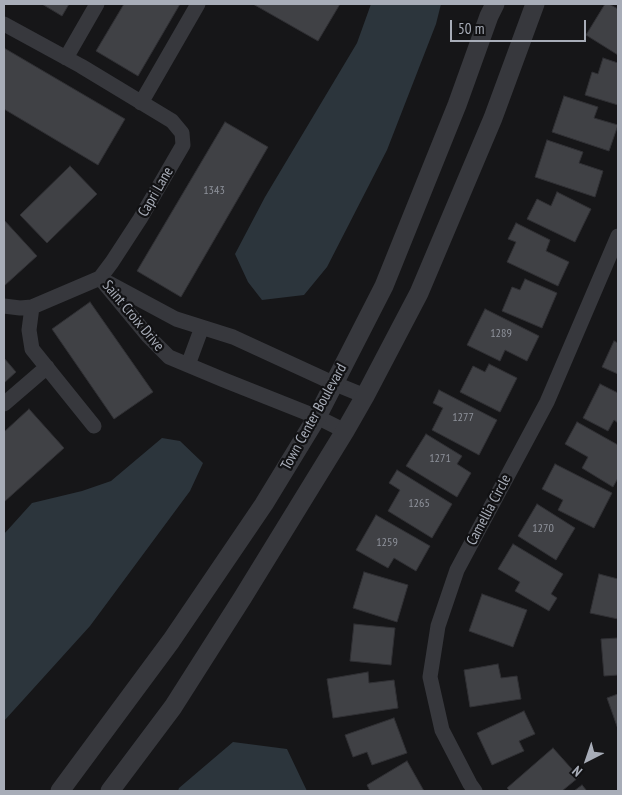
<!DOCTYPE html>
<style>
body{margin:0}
#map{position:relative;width:622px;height:795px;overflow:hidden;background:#161618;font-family:"PT Sans Narrow",sans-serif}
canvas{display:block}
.frame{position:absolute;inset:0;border:5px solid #a8adb8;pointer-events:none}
.north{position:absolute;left:562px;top:735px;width:50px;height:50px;-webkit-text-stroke:4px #111113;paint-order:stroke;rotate:221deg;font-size:14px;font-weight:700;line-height:20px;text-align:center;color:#a8adb8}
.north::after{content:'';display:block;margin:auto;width:18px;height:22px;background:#a8adb8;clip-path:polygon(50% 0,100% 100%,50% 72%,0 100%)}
.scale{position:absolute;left:450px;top:20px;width:136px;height:22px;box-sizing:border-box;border:2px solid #a8adb8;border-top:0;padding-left:6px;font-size:15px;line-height:18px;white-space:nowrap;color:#a8adb8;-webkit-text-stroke:4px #111113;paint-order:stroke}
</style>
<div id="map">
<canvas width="622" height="795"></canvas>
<div class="frame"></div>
<div class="north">N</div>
<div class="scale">50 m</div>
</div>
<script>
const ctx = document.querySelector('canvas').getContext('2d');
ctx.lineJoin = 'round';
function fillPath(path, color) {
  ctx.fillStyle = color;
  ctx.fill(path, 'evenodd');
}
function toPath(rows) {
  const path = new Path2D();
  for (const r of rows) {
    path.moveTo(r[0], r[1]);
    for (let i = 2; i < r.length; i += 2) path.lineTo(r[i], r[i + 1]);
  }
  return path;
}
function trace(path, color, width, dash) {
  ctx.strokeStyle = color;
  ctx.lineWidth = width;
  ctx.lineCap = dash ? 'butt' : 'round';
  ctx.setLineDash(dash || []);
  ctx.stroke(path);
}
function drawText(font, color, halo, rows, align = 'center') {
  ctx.font = font + ' "PT Sans Narrow",sans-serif';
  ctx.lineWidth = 4.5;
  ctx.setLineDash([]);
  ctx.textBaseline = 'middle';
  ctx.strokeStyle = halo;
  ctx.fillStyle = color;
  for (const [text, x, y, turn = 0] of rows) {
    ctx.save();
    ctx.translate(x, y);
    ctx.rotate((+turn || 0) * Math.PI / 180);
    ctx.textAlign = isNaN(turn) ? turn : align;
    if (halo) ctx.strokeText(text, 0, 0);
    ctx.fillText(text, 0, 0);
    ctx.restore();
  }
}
const water = toPath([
 [371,4,441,4,436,24,387,150,327,267,304,295,262,300,248,282,235,254,265,197,357,43],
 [162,438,180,441,203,463,190,491,90,626,4,721,4,534,32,503,82,491,111,481],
 [233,742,287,749,307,791,178,791,179,788]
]);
const building = toPath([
 [42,4,69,4,62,16,42,4],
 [124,4,180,4,138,76,96,51,124,4],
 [253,4,340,4,318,41,253,4],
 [605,4,609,4,618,9,618,55,586,35,605,4],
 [4,48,125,119,98,165,4,109,4,48],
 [603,58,618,63,618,105,585,95,592,72,598,74,603,58],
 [564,96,598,107,594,118,618,125,609,151,552,132,564,96],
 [225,122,268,147,181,297,137,271,225,122],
 [547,140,583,152,579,163,603,171,595,197,535,177,547,140],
 [70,166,97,194,47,243,20,215,70,166],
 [557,192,591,209,575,242,527,219,537,199,551,206,557,192],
 [4,220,37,256,4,286,4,220],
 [516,223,550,240,546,251,569,262,558,286,507,262,516,242,508,239,516,223],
 [525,279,557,293,542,328,502,311,512,287,520,290,525,279],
 [90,302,153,392,114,419,52,329,90,302],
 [485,309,539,336,527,361,505,350,500,361,467,345,485,309],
 [614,341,618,343,618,374,602,367,614,341],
 [4,358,16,372,4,383,4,358],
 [489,364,517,378,500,412,460,392,473,366,485,372,489,364],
 [600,384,618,393,618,423,614,420,608,431,583,418,600,384],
 [439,390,497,420,479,455,432,430,443,408,433,403,439,390],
 [29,409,64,448,4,502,4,432,29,409],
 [577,422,618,445,618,478,613,487,582,468,588,457,565,444,577,422],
 [426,434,462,456,457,464,471,473,457,497,406,466,426,434],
 [555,464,612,493,594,528,558,510,563,500,542,489,555,464],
 [397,470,452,504,432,538,388,511,400,490,389,483,397,470],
 [537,504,575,528,556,560,518,536,537,504],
 [376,515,430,546,416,571,394,558,388,568,356,550,376,515],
 [513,544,563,574,551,594,557,598,549,611,515,591,520,582,498,569,513,544],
 [364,572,408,585,397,622,353,608,364,572],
 [599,574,618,579,618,619,590,613,599,574],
 [482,594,527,610,513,647,469,631,482,594],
 [354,624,395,628,391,665,350,661,354,624],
 [618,638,618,675,604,676,601,639,618,638],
 [498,664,501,678,517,676,521,699,470,707,464,670,498,664],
 [368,672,369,683,394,680,398,708,333,718,327,679,368,672],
 [618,694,618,729,607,698,618,694],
 [524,711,535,734,519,741,524,751,492,765,477,733,524,711],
 [394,718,407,753,372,765,367,752,353,757,345,735,394,718],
 [553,748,579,777,562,791,510,791,507,788,553,748],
 [407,761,424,791,370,791,367,785,407,761],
 [582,785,587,791,574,791,582,785]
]);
const minor = toPath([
 [4,24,81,66,172,121,182,133,183,145,140,219,112,262,100,278,32,307,20,308,4,306],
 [66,58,97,4],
 [141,103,198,4],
 [100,278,148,336,169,357,224,380,317,417,345,431],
 [109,283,176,319,233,337,333,383,365,396],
 [32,307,29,330,32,349,94,426],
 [188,365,202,327],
 [4,404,47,367],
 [475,791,470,784,442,730,430,677,438,626,457,570,547,402,618,236]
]);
const tertiary = toPath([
 [60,791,171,641,264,504,317,417,384,286,457,105,489,16,495,4],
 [110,791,173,707,243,597,345,431,365,396,419,293,493,118,535,4]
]);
const numberNames = [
 ["1343",214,191],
 ["1289",501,334],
 ["1277",463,418],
 ["1271",440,459],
 ["1265",419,504],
 ["1270",543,529],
 ["1259",387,543]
];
const streetNames = [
 ["Capri Lane",156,192,-60],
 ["Saint Croix Drive",133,316,50],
 ["Town Center Boulevard",314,417,-61],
 ["Camellia Circle",489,510,-62]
];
fillPath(water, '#2c353c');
fillPath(building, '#404145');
trace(building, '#303034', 1);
trace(minor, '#37383d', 15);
trace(tertiary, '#37383d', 19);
drawText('12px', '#8e929b', null, numberNames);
drawText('15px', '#a8adb8', '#111113', streetNames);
</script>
